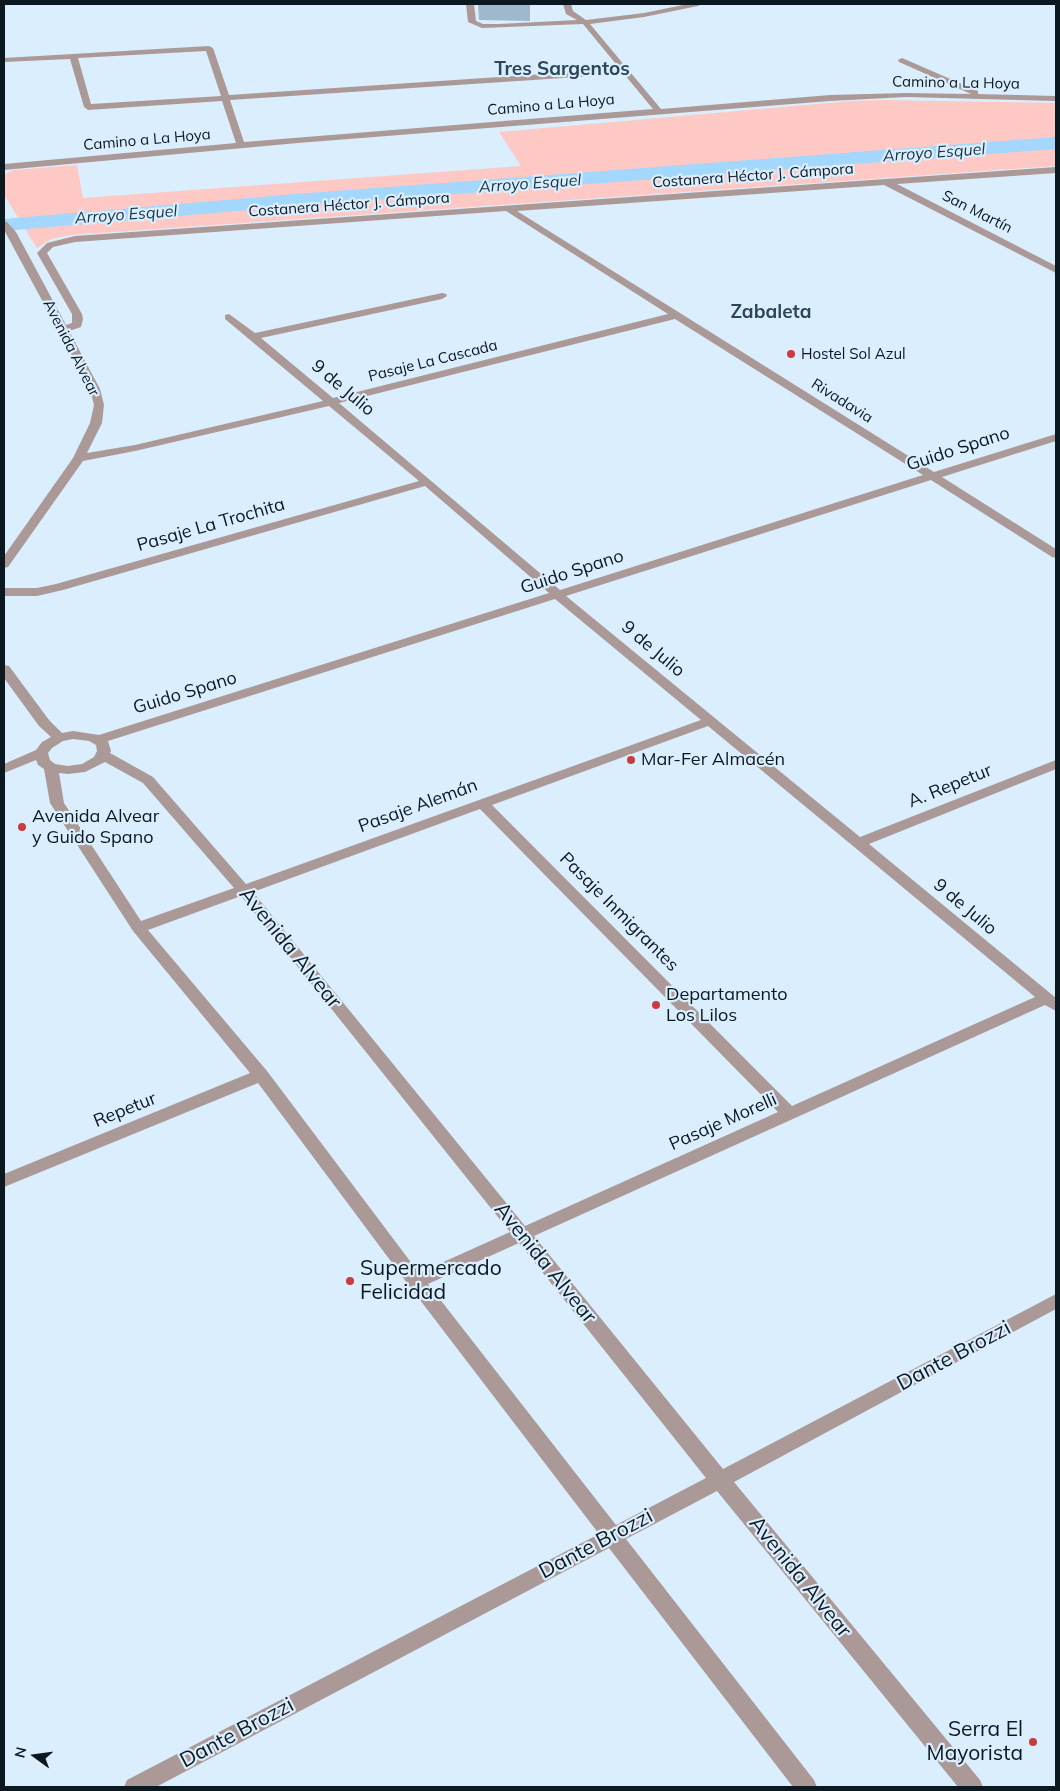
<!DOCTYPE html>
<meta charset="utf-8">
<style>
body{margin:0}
#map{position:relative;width:1060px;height:1791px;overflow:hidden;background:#dbeefd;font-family:Mulish,sans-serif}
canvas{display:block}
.frame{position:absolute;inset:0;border:5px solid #0c1820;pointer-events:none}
.north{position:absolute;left:10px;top:1731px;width:50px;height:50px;-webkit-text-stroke:4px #dbeefd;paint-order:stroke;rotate:284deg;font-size:14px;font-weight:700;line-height:20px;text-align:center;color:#0c1820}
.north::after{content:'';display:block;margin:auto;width:18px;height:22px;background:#0c1820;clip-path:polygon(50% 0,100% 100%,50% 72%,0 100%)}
</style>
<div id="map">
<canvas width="1060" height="1791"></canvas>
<div class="frame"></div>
<div class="north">N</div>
</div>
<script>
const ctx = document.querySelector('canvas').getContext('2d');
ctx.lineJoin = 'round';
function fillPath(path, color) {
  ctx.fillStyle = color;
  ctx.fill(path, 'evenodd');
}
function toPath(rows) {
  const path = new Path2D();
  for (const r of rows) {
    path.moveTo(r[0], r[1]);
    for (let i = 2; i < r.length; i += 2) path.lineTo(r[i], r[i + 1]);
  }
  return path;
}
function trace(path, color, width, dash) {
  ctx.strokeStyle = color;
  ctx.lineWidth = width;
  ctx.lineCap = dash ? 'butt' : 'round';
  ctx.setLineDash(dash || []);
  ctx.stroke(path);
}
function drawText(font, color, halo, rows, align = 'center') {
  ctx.font = font + ' Mulish,sans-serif';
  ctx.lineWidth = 4.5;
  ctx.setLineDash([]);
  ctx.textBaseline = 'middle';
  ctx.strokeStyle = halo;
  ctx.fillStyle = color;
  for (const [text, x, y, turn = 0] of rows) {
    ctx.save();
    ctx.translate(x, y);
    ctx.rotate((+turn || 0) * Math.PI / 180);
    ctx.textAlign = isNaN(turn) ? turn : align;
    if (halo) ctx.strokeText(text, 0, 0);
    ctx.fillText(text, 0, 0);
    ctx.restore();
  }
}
const green = toPath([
 [883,100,1056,103,1056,166,71,235,51,239,37,248,4,195,4,175,14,170,77,165,83,198,521,166,499,132,851,101]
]);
const canal = toPath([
 [1056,137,1056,149,295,206,4,231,4,219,295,194,1056,137]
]);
const minor = toPath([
 [466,4,474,4,476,21,483,24,498,24,577,20,566,14,563,4,571,4,573,11,586,20,644,13,688,4,702,4,698,6,644,17,590,24,661,109,830,95,906,93,971,94,899,62,898,60,902,58,978,91,978,94,1056,96,1056,101,906,97,830,101,298,143,4,170,4,164,236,143,222,101,88,110,84,107,70,59,4,62,4,58,209,46,213,48,229,95,620,69,583,24,482,28,468,22,466,4],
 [206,51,221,96,91,104,78,58,206,51],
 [624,74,653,109,244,142,230,100,624,74],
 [1056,167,1056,173,897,184,1056,266,1056,273,884,185,517,211,934,472,1056,434,1056,441,942,477,1056,549,1056,558,1052,557,931,480,566,596,860,837,1056,760,1056,769,869,844,1056,998,1056,1011,1045,1005,534,1236,723,1469,1056,1294,1056,1309,734,1482,980,1780,983,1787,958,1787,717,1491,626,1539,814,1780,817,1787,793,1787,609,1548,156,1787,124,1787,127,1780,599,1534,410,1287,258,1083,4,1187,4,1174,250,1073,133,931,50,803,44,769,38,765,36,760,4,773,4,764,36,750,42,742,51,737,39,726,4,678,4,665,9,666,49,720,62,733,73,731,99,735,549,593,425,486,63,590,37,596,4,596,4,588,37,588,56,584,419,481,329,406,135,451,83,461,8,567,4,568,4,556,73,458,90,423,94,405,90,389,4,230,4,221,7,222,16,232,66,325,72,323,72,314,37,253,47,243,75,236,1056,167],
 [506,211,668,314,333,398,261,338,442,299,447,296,446,294,442,293,255,333,229,314,225,315,225,319,323,401,135,445,87,453,102,423,104,405,100,389,69,331,81,327,83,319,82,314,47,253,53,247,75,242,506,211],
 [675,319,923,475,560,590,339,403,675,319],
 [555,599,701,720,246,884,153,777,110,753,111,751,108,741,555,599],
 [708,726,853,846,1035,997,792,1106,492,805,708,726],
 [73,739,89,741,96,745,97,751,94,757,82,764,68,766,55,764,50,760,48,753,52,748,63,741,73,739],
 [105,762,143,783,234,888,141,921,64,803,59,773,68,774,85,772,105,762],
 [480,809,778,1112,525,1226,253,892,480,809],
 [241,896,510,1232,419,1273,267,1071,148,930,241,896],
 [519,1243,706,1478,616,1525,428,1284,519,1243]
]);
const wall = toPath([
 [478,4,530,4,530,21,479,20]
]);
const markers = [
 [791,354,5,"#ca3b3e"],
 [631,760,5,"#ca3b3e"],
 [22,827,5,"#ca3b3e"],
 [656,1005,5,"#ca3b3e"],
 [350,1281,5,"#ca3b3e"],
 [1033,1742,5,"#ca3b3e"]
];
const farStreetnames = [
 ["Camino a La Hoya",956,83,1],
 ["Camino a La Hoya",551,105,-5],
 ["Camino a La Hoya",147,140,-5],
 ["Costanera Héctor J. Cámpora",753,176,-4],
 ["Costanera Héctor J. Cámpora",349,205,-4],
 ["San Martín",977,212,27],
 ["Avenida Alvear",71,348,63],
 ["Pasaje La Cascada",433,361,-14],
 ["Rivadavia",842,401,32]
];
const farPoinames = [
 ["Hostel Sol Azul",801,354]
];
const farWaternames = [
 ["Arroyo Esquel",934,153,-4],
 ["Arroyo Esquel",530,184,-4],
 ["Arroyo Esquel",126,215,-4]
];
const streetNames = [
 ["9 de Julio",343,388,40],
 ["Guido Spano",958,449,-18],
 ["Pasaje La Trochita",211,525,-16],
 ["Guido Spano",572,572,-18],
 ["9 de Julio",653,649,40],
 ["Guido Spano",185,693,-17],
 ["A. Repetur",950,786,-22],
 ["Pasaje Alemán",418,806,-20],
 ["9 de Julio",965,907,40],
 ["Pasaje Inmigrantes",619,912,45],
 ["Repetur",125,1110,-22],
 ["Pasaje Morelli",723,1122,-24]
];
const poiNames = [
 ["Mar-Fer Almacén",641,760],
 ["Avenida Alvear",32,817],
 ["y Guido Spano",32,838],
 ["Departamento",666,995],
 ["Los Lilos",666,1016]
];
const farDistrictnames = [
 ["Tres Sargentos",562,69],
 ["Zabaleta",771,312]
];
const nearStreetnames = [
 ["Avenida Alvear",290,948,51],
 ["Avenida Alvear",545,1263,51],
 ["Dante Brozzi",954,1356,-28],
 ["Dante Brozzi",596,1544,-28],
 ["Avenida Alvear",800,1577,51],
 ["Dante Brozzi",237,1733,-28]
];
const nearPoinames = [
 ["Supermercado",360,1269],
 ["Felicidad",360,1293],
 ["Serra El",1023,1730,"right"],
 ["Mayorista",1023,1754,"right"]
];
fillPath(green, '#fec9c5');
fillPath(canal, '#a3d7fe');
fillPath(minor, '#ab9997');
fillPath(wall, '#9db9ce');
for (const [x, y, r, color] of markers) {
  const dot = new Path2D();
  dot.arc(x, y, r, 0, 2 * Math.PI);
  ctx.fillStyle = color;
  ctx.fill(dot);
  trace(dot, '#dbeefd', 2);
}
drawText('15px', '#0c1820', '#dbeefd', farStreetnames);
drawText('15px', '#0c1820', '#dbeefd', farPoinames, 'left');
drawText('italic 16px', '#163448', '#dbeefd', farWaternames);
drawText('18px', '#0c1820', '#dbeefd', streetNames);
drawText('18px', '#0c1820', '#dbeefd', poiNames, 'left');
drawText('bold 19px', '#2b475b', '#dbeefd', farDistrictnames);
drawText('21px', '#0c1820', '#dbeefd', nearStreetnames);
drawText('21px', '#0c1820', '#dbeefd', nearPoinames, 'left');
</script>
